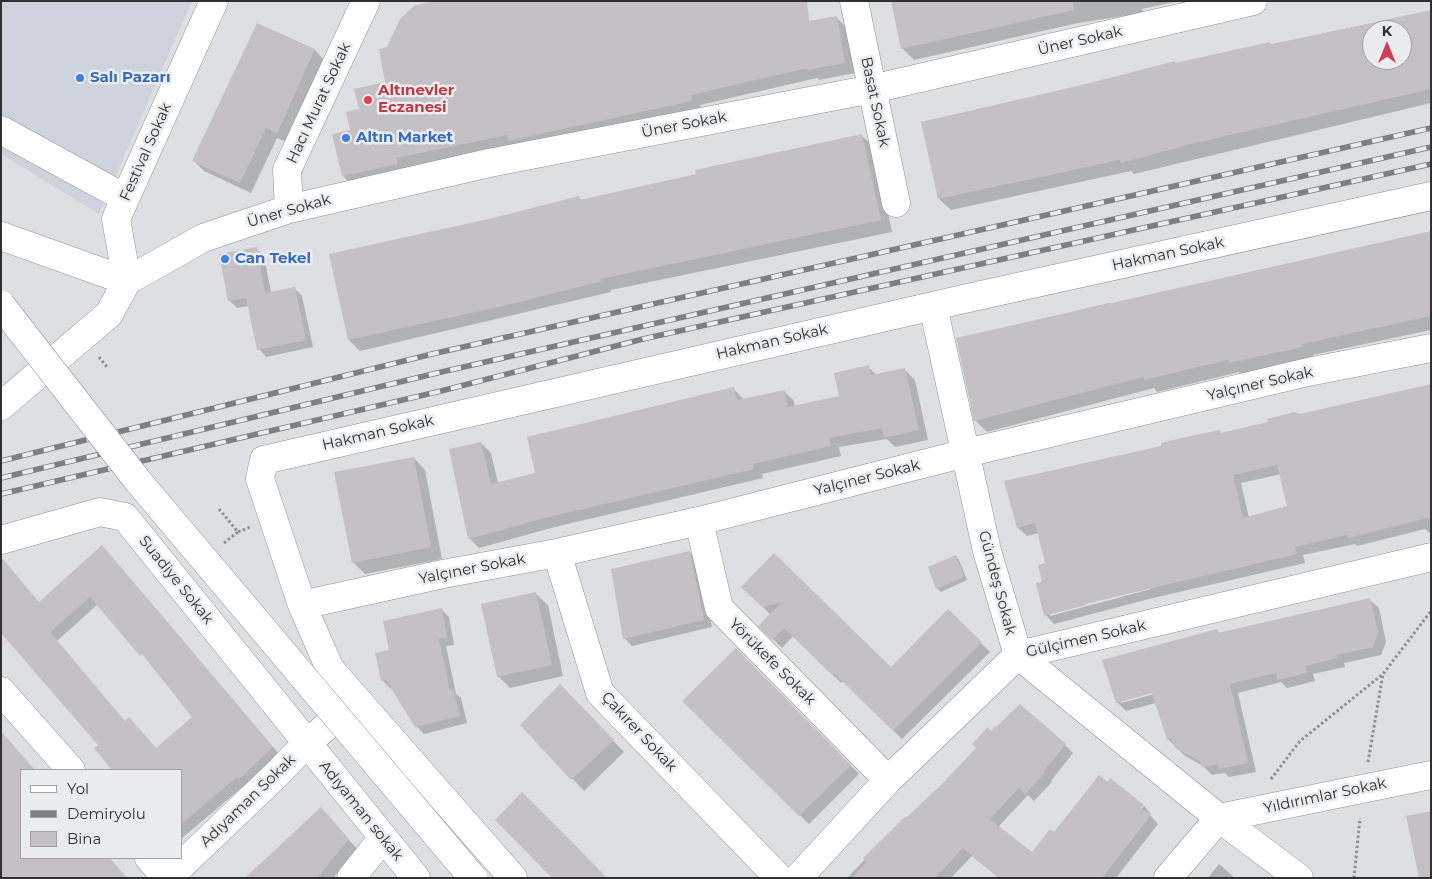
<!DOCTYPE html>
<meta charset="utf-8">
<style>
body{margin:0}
#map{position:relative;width:1432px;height:879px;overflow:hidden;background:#dedfe3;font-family:Montserrat,sans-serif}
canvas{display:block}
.frame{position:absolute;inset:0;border:2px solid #303031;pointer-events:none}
.legend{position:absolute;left:20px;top:769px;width:162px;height:90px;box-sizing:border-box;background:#ebecf0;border:1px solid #a0a1a4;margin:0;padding:6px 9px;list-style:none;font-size:15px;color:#303031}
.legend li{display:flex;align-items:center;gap:10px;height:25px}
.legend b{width:25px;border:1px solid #a0a1a4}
.north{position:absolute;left:1362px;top:20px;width:50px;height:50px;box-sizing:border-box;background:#ebecf0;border:1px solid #a0a1a4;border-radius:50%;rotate:0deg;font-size:14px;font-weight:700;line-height:20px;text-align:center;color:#303031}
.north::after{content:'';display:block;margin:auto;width:18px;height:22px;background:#cc3c54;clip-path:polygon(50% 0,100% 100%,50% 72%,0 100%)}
</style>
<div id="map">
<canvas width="1432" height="879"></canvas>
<div class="frame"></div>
<ul class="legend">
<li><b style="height:6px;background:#fff"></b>Yol</li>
<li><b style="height:6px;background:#7e7f81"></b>Demiryolu</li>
<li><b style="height:14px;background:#c4c0c3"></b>Bina</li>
</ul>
<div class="north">K</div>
</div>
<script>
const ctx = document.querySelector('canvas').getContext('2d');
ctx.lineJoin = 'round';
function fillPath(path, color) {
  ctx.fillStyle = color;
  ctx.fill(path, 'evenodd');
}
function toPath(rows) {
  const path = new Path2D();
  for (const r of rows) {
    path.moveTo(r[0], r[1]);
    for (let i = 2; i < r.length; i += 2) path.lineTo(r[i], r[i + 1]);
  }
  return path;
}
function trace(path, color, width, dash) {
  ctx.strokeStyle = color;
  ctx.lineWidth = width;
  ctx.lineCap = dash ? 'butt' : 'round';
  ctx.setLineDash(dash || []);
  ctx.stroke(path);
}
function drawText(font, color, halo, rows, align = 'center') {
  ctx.font = font + ' Montserrat,sans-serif';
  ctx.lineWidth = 5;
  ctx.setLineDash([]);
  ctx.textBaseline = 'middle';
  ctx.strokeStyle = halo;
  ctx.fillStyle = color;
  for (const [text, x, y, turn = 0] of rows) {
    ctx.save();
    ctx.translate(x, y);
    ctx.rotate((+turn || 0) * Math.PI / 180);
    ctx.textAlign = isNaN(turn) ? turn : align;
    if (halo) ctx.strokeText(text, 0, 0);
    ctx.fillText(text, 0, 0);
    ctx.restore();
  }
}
const built = toPath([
 [1,1,192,1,99,214,1,154]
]);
const shadow = toPath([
 [892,1,1180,1,1142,9,1143,13,1078,23,914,60,902,48],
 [1431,11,1431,103,1134,174,1131,171,951,210,939,199,1176,64],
 [1372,30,1402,30,1402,60,1372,60],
 [836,17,846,27,855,73,819,80,817,78,700,105,702,111,353,186,343,176,334,135,782,27],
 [257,24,315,50,325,61,288,143,277,138,251,193,204,171,194,161],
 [862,136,874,147,892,232,611,290,611,292,360,351,349,340,493,219,578,197,582,201],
 [1431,233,1431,330,1313,355,1313,358,1241,374,1239,372,1157,392,1154,388,987,432,975,420,958,339,1109,303,1111,304],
 [256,248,264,256,271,293,294,288,302,296,313,347,266,357,259,349,249,306,237,308,229,300],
 [868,367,877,375,905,370,915,380,928,440,895,447,887,439,839,447,841,456,762,474,763,478,555,527,479,548,469,538,481,443,491,453,498,483,536,474,733,388,744,400,784,391,794,401,795,407,840,397],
 [1431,386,1431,534,1425,529,1357,546,1355,544,1303,555,1305,563,1153,598,1054,624,1046,615,1043,583,1046,564,1039,533,1027,536,1018,528,1163,447,1219,431,1222,434],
 [1281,474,1288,508,1249,518,1241,483],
 [1150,587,1151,589,1050,616,1050,613],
 [414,458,425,470,442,559,365,574,353,562],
 [690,553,697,560,712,627,632,646,624,638],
 [774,554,891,669,948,611,990,652,902,739,843,681,841,683,793,636,782,648,760,626,771,615,743,587],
 [110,555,280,755,247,786,246,784,182,838,181,770,114,770,95,749,99,745,24,656,40,603],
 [98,604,150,662,193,718,157,749,125,723,57,641],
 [956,556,959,560,967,580,941,592,937,588],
 [536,594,548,605,563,676,510,688,498,676],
 [1370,600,1379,608,1386,642,1381,655,1344,663,1345,667,1313,674,1315,681,1287,688,1281,682,1238,693,1256,772,1229,777,1225,773,1212,775,1203,766,1185,756,1168,739,1156,703,1126,711,1117,702,1217,630,1220,634],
 [1158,691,1158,693,1121,703,1121,700],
 [441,609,449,617,454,645,446,646,456,694,461,698,467,723,424,734,416,726,392,687,390,688,382,680,390,651],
 [736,649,859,774,809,824,684,701],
 [560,685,624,752,584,791,522,725],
 [991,732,1065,745,1073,753,1051,781,1052,782,1034,801,1028,795,998,827,1032,853,1055,834,1138,813,1144,806,1151,814,1150,815,1158,824,1116,878,999,878,972,856,951,878,847,878,906,817,907,819,944,784],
 [1,733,33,770,21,770,21,833,1,812],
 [321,809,357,849,333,878,247,878],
 [45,858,109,858,127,878,63,878],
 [1219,864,1235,878,1208,878]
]);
const building = toPath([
 [437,1,807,1,809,21,837,16,845,63,807,70,807,68,691,95,692,101,535,135,508,141,507,135,396,158,398,164,342,176,332,134,350,130,346,112,359,109,354,89,385,82,379,49,387,47,400,19,415,5],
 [891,1,1073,1,1074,10,901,49],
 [1431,10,1431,89,1195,143,1121,163,1120,160,938,199,921,122,1082,85,1175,61,1175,63,1270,42,1270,45],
 [1372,30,1402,30,1402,60,1372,60],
 [257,23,315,49,277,133,266,128,240,183,192,161],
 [862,134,881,220,600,279,601,281,512,304,348,340,329,254,493,218,579,196,580,200,696,174,695,170],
 [1431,231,1431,316,1302,344,1303,347,1229,363,1228,360,1144,380,1143,377,974,421,956,338],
 [257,247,265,293,295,287,306,340,257,350,246,298,228,301,219,254],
 [869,365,871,375,905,368,919,430,884,438,882,428,829,438,831,446,753,464,754,469,545,518,468,539,449,449,481,442,491,484,535,473,527,437,734,387,737,400,784,390,788,407,839,396,834,373],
 [1431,384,1431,517,1348,538,1347,535,1295,547,1297,554,1085,604,1086,605,1044,616,1036,583,1042,582,1038,565,1045,563,1035,523,1017,528,1004,481,1161,446,1161,443,1190,436,1220,430,1221,433,1268,422,1267,419,1294,412,1300,414],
 [1277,465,1287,506,1243,518,1233,475],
 [414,457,431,547,352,563,334,472],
 [102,545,273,747,239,779,237,777,181,824,181,770,112,770,94,748,98,745,1,633,1,557,39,602],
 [90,597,140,656,142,654,192,717,156,748,129,717,125,721,50,632],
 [690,551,704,620,623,639,611,569],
 [774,553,891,667,948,609,982,642,893,731,834,673,832,675,784,628,772,640,758,626,782,602,762,607,741,587],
 [956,555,964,577,936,589,928,567],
 [536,592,552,665,497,677,481,604],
 [1370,598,1378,632,1373,647,1336,655,1337,658,1305,666,1307,673,1277,680,1276,673,1230,684,1248,763,1219,769,1218,764,1202,767,1200,761,1175,748,1171,738,1167,740,1152,693,1116,703,1102,660,1217,629,1218,633],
 [442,608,447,637,439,639,450,690,453,689,460,716,415,727,386,680,381,681,375,653,389,650,383,621],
 [736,648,851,765,799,816,682,701],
 [560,684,614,740,571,780,520,725],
 [1020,704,1066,744,1043,772,1045,773,1025,794,1019,788,990,819,1032,852,1050,829,1054,832,1099,775,1108,782,1110,778,1144,805,1141,808,1151,815,1102,878,999,878,963,848,935,878,852,878,867,862,863,858,906,816,907,817,943,783,976,748,972,744,988,727,991,731,995,726,996,727],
 [1,731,35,770,21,770,21,858,110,858,127,878,1,878],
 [522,792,575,845,607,878,552,878,495,820],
 [321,807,349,839,317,878,245,878],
 [1431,811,1431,878,1419,878,1406,816]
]);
const path = toPath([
 [99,357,107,367],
 [219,509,238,532,250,527],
 [224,543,238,532],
 [1368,762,1383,674],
 [1271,779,1300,741,1383,674,1431,611],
 [1354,878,1360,818]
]);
const minor = toPath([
 [854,1,896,203],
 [1,130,125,198],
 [289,209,287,170,366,1],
 [1,236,127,281],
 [127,281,203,238,289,209,489,163,872,89,1253,1],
 [127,281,116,219,214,1],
 [933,306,987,551,1018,655,1219,818,1299,878],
 [1,406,109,314,127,281],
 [699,521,719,608,888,780],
 [1,540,100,512,125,517,416,878],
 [557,553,600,693,779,878],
 [302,605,443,574,557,553,699,521,966,453,1308,372,1431,348],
 [1,691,71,770],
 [149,858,166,878],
 [168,878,276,775,306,744,356,701],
 [351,878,383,838],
 [513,878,330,669,302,605,260,479,264,460,968,298,1431,196],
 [798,878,888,780,1018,655,1431,557],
 [1168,878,1219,818,1431,775]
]);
const rail = toPath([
 [1,461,432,354,1431,128],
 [1,478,437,373,1431,147],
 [1,494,441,391,643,339,1431,164]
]);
const secondaryBridge = toPath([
 [1,305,138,481,473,878]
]);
const markers = [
 [80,78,5,"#3f7fe0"],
 [368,100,5,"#e0444e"],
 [346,138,5,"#3f7fe0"],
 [225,259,5,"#3f7fe0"]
];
const streetNames = [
 ["Üner Sokak",1080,41,-13],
 ["Basat Sokak",875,102,78],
 ["Hacı Murat Sokak",319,103,-65],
 ["Üner Sokak",684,125,-11],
 ["Festival Sokak",146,152,-66],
 ["Üner Sokak",289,211,-16],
 ["Hakman Sokak",1168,254,-12],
 ["Hakman Sokak",772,342,-13],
 ["Yalçıner Sokak",1260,384,-13],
 ["Hakman Sokak",378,433,-13],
 ["Yalçıner Sokak",867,478,-14],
 ["Yalçıner Sokak",472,569,-11],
 ["Suadiye Sokak",176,580,51],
 ["Gündeş Sokak",997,583,75],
 ["Gülçimen Sokak",1086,639,-13],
 ["Yörükefe Sokak",772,662,45],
 ["Çakırer Sokak",639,732,47],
 ["Yıldırımlar Sokak",1325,796,-12],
 ["Adıyaman Sokak",248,801,-44],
 ["Adıyaman sokak",361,811,51]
];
const shopNames = [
 ["Salı Pazarı",90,78],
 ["Altın Market",356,138],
 ["Can Tekel",235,259]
];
const healthNames = [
 ["Altınevler",378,91],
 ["Eczanesi",378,108]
];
fillPath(built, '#ced2dc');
fillPath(shadow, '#0003');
fillPath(building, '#c4c0c3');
trace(minor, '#909194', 29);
trace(path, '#8f8f92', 3, [2.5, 2.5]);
trace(minor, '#fff', 28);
trace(rail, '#7e7f81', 5.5);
trace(rail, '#ebecf0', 4, [11]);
trace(secondaryBridge, '#909194', 29, []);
trace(secondaryBridge, '#fff', 28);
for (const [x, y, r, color] of markers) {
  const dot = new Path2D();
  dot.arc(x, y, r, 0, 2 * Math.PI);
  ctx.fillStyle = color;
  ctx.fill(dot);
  trace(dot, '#ebecf0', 2);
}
drawText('15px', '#303031', '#ebecf0', streetNames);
drawText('bold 15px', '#366cbe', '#ebecf0', shopNames, 'left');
drawText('bold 15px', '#be3a42', '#ebecf0', healthNames, 'left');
</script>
